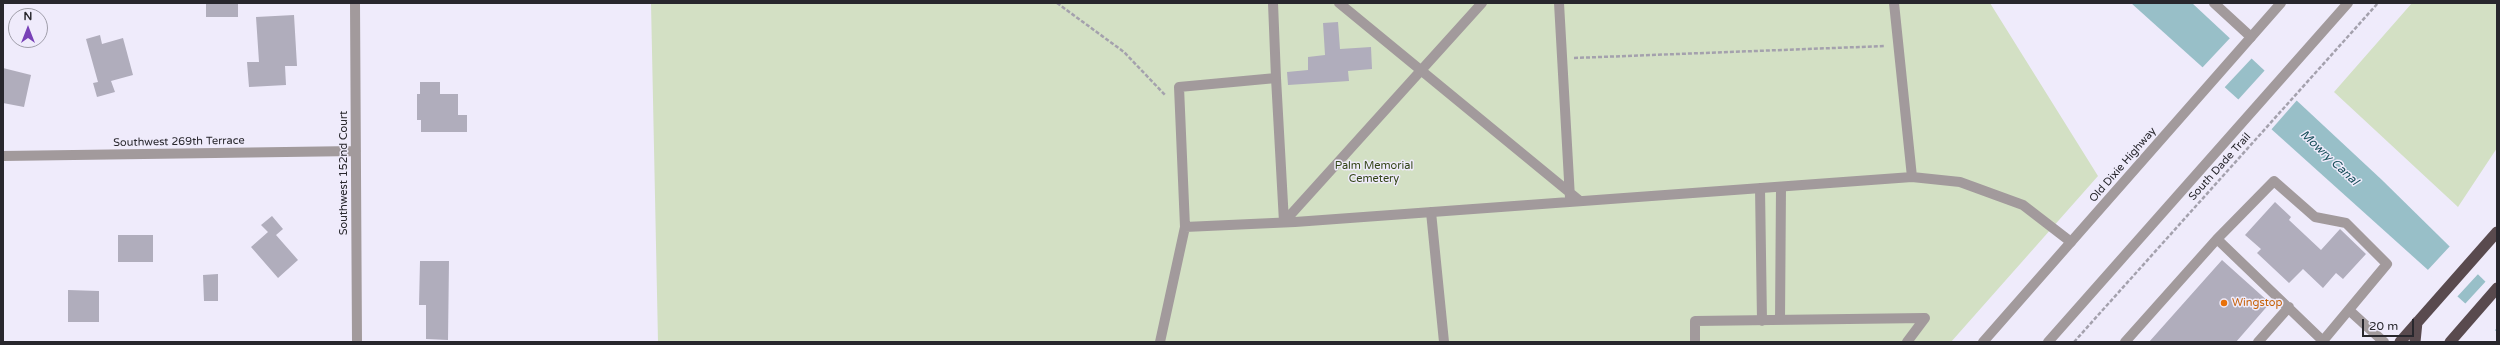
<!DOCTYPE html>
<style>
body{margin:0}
#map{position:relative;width:2500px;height:345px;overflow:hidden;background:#efebfb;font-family:"Varela Round",sans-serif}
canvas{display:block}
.frame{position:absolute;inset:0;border:4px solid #28272d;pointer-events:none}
.north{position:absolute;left:8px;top:8px;width:40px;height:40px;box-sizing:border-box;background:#efebfb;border:1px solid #9f9da9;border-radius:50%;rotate:0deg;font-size:11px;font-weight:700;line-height:16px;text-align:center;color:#28272d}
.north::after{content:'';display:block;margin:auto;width:14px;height:18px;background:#7841b7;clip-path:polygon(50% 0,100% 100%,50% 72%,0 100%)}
.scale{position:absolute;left:2362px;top:319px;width:52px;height:18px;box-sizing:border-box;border:2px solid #28272d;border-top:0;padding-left:5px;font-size:12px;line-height:14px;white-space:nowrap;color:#28272d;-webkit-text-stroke:3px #efebfb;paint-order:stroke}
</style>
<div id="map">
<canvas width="2500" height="345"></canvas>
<div class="frame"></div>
<div class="north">N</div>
<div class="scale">20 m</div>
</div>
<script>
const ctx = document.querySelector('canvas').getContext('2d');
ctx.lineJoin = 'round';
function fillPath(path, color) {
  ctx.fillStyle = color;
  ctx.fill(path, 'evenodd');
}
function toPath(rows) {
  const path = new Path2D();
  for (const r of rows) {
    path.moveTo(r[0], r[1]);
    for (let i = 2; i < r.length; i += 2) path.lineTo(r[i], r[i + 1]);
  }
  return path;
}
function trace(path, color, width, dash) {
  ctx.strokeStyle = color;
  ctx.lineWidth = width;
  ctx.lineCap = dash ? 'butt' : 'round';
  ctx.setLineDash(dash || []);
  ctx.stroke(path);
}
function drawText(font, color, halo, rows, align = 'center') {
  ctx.font = font + ' "Varela Round",sans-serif';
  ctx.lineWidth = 3;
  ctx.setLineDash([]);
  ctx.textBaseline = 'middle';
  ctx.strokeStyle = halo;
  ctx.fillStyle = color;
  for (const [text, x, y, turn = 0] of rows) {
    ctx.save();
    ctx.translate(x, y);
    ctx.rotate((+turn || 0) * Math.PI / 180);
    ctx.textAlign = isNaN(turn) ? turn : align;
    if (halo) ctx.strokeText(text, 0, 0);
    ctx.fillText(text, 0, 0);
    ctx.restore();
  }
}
const green = toPath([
 [651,3,1990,3,2098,176,1951,342,658,342],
 [2412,3,2497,3,2497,148,2458,207,2334,92]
]);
const water = toPath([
 [2131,3,2192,3,2382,180,2497,293,2497,332]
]);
const pier = toPath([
 [2231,37,2253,57,2223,89,2201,69],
 [2266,69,2298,99,2270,131,2237,101],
 [2451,245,2479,273,2456,298,2426,272],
 [2487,280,2497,290,2497,328,2493,332,2464,305]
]);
const building = toPath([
 [206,3,238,3,238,17,206,17],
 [294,15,297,66,285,66,286,85,249,87,247,62,259,62,256,17],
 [1338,22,1340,49,1371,47,1372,69,1348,71,1349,81,1288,85,1287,72,1308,70,1308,57,1325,55,1323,23],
 [100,35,102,44,123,38,133,75,111,81,115,92,97,97,93,83,98,82,86,39],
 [3,68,31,75,24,107,3,103],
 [420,82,440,82,440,94,458,94,458,115,467,115,467,132,421,132,421,120,417,120,417,94,420,94],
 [2275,202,2291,217,2289,220,2321,250,2340,229,2366,254,2343,279,2336,273,2323,288,2303,269,2289,283,2257,253,2261,249,2245,235],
 [272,216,283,229,276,235,298,260,278,278,251,247,268,232,261,225],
 [118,235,153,235,153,262,118,262],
 [2222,260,2270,303,2236,342,2149,342],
 [420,261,449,261,448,340,426,339,426,305,419,305],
 [218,274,218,301,204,301,203,275],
 [68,290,99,291,99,322,68,322]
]);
const path = toPath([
 [1057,3,1124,52,1166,96],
 [1574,58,1885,46],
 [2074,342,2378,3]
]);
const service = toPath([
 [1339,3,1580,201],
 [1559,3,1570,198],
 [1894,3,1912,177],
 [2214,3,2251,37],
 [1276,78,1284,222],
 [1760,188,1762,321],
 [1431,212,1444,342],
 [1284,222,1482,3],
 [1185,227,1295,222,1912,177,1960,182,2023,205,2071,242],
 [2217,239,2323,341],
 [2350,311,2384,342],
 [1780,320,1781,187],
 [1160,342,1185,227,1179,87,1276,78,1273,3],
 [1695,342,1695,321,1925,318,1907,342],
 [2048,342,2348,3],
 [2125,342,2217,239,2274,181,2315,217,2346,223,2387,264,2322,342],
 [2258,342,2289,307]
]);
const minor = toPath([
 [355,3,357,342],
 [3,156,356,151]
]);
const tertiary = toPath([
 [1983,342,2281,3]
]);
const trunk = toPath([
 [2400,342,2497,232],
 [2415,342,2417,322],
 [2450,342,2497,288]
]);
const markers = [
 [2224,303,4,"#e8710a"]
];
const streetNames = [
 ["Southwest 269th Terrace",179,142,-1],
 ["Old Dixie Highway",2123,165,-49],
 ["South Dade Trail",2220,167,-48],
 ["Southwest 152nd Court",344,173,-90]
];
const parkNames = [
 ["Palm Memorial",1374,166],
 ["Cemetery",1374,179]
];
const foodNames = [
 ["Wingstop",2232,303]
];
const waterNames = [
 ["Mowry Canal",2329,158,43]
];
fillPath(green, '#d3e0c4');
fillPath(water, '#98bfc8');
fillPath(pier, '#efebfb');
fillPath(building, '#b0adbc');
trace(path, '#a4a1ad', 2.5, [4, 2]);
trace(service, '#a29a9c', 10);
trace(minor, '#a29a9c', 10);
trace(tertiary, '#a29a9c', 10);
trace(trunk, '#594a4e', 11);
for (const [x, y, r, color] of markers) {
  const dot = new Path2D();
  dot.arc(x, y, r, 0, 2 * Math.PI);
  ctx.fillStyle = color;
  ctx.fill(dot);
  trace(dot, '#efebfb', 1.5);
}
drawText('11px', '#28272d', '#efebfb', streetNames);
drawText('11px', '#334517', '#efebfb', parkNames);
drawText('11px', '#c56008', '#efebfb', foodNames, 'left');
drawText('italic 12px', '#184f5a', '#efebfb', waterNames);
</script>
